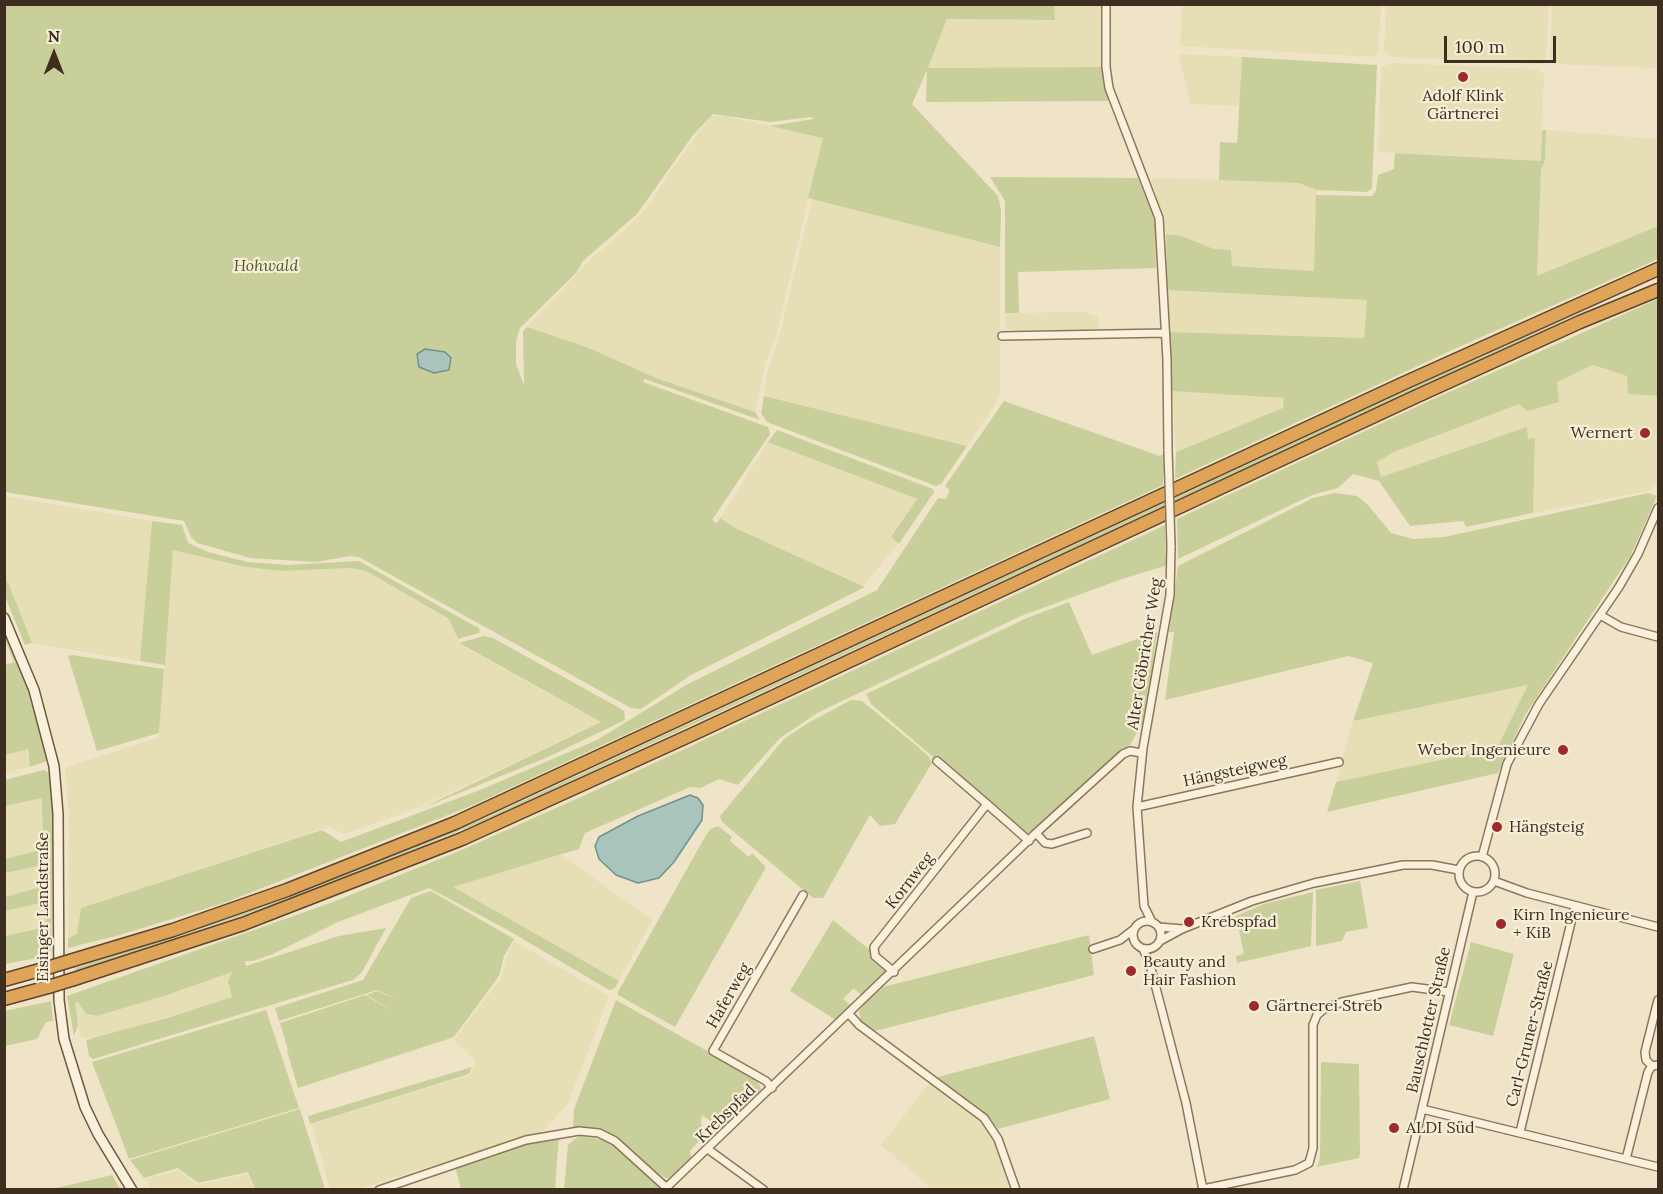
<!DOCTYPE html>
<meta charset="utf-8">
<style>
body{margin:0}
#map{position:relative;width:1663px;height:1194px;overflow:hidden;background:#f0e4c8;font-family:Lora,serif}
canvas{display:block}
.frame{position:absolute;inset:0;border:6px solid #3d2e20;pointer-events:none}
.north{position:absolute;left:24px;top:24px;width:60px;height:60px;-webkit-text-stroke:4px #f7eed8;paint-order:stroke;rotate:0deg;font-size:16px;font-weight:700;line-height:24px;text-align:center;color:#3d2e20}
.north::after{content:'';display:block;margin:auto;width:21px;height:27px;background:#3d2e20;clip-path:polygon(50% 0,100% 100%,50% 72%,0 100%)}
.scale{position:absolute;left:1444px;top:36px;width:112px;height:27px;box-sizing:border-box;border:3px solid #3d2e20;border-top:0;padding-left:8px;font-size:18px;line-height:21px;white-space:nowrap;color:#3d2e20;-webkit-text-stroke:4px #f7eed8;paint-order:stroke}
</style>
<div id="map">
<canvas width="1663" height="1194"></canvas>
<div class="frame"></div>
<div class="north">N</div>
<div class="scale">100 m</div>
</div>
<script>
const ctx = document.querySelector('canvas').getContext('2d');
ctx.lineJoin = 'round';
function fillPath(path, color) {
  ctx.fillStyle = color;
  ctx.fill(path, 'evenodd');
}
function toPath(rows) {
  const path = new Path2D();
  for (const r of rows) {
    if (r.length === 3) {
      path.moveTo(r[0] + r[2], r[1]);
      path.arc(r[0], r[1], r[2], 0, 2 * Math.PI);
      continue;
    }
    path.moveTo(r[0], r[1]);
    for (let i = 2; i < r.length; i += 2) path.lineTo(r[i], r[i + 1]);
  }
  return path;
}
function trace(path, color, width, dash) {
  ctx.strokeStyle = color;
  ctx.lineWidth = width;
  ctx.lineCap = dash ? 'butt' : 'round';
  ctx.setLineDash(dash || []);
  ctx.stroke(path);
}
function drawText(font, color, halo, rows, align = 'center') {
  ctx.font = font + ' Lora,serif';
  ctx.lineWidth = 4.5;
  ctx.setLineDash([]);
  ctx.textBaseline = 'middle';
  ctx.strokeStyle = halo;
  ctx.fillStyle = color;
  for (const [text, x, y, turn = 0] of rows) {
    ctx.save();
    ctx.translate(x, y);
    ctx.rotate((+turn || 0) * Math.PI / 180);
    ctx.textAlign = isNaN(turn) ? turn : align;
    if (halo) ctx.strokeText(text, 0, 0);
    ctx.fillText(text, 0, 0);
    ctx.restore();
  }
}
const farmland = toPath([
 [1054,5,1106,5,1106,67,928,68,947,19,1055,20],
 [1182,5,1381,5,1378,52,1373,57,1180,46],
 [1386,5,1549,5,1546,58,1541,64,1391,57,1384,53],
 [1552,5,1658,5,1658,68,1553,64,1550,60],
 [1179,54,1242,57,1239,106,1191,104],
 [1392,63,1535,69,1544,74,1541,161,1378,152,1381,67],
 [720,115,823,137,776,338,766,361,755,412,656,378,589,348,527,327,592,258,625,230,653,200,666,177,711,116],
 [1546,130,1658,139,1658,226,1537,277,1541,170,1545,160],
 [1151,178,1270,181,1299,183,1317,188,1314,271,1232,266,1231,250,1214,249,1182,236,1166,234],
 [812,199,1000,247,1000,392,996,403,967,446,764,396,766,376,778,341],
 [1167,290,1367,299,1364,338,1170,332],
 [1084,312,1098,317,1099,332,1030,333,1006,329,1005,313],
 [1593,365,1628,376,1628,394,1658,396,1658,482,1648,491,1533,513,1535,439,1528,439,1527,427,1381,477,1377,462,1394,452,1519,403,1558,402,1557,382],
 [1172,391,1284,397,1284,408,1176,452],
 [768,442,917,499,891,537,898,543,864,586,735,528,720,518],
 [5,496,152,521,140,661,32,643,5,576],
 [173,550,245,567,281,571,350,568,366,571,450,620,460,645,601,722,420,807,345,834,328,827,82,908,77,935,68,938,69,814,65,768,159,737],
 [1529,685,1497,748,1336,782,1353,721],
 [27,749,30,767,5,773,5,755],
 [42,798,43,850,5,858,4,806],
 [562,855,652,920,619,981,452,887],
 [44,865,44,886,5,897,5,873],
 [45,902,46,927,5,936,4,911],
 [514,941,609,996,568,1104,543,1131,358,1189,330,1189,312,1124,470,1075,476,1061,454,1040,501,978,506,958],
 [232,971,228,981,233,997,98,1038,81,1038,74,1002,78,1002,90,1016,97,1016,185,989],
 [930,1082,981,1119,993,1135,1014,1189,932,1189,881,1145],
 [179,1170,197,1185,248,1174,254,1189,152,1189,145,1179]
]);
const green = toPath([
 [4,5,1054,5,1055,20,947,19,928,68,1104,67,1110,98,1107,101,926,102,927,70,912,104,998,196,1001,210,1000,247,808,198,823,138,770,126,814,119,811,117,770,122,713,114,693,135,637,214,583,261,576,273,520,328,516,341,516,364,524,385,523,331,527,327,589,348,656,378,755,412,760,420,645,379,643,382,768,427,770,434,712,520,717,523,720,518,735,528,865,587,691,675,641,709,631,708,359,557,350,556,316,562,250,558,197,543,191,537,184,521,5,492],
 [1242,57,1377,65,1372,188,1367,192,1317,190,1299,183,1219,180,1220,142,1237,143],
 [1542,130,1546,130,1545,160,1541,170,1537,276,1658,226,1658,259,1452,350,1175,479,1176,452,1283,408,1284,398,1172,391,1170,332,1364,338,1367,300,1167,290,1166,234,1182,236,1214,249,1231,250,1232,266,1314,271,1316,195,1372,196,1376,191,1378,175,1394,169,1395,153,1541,161],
 [990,177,1138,178,1155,220,1156,268,1018,272,1019,313,1005,313,1005,201],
 [1613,298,491,818,288,900,76,971,75,968,288,898,490,816,1385,400],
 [1658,299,1658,396,1628,394,1627,376,1593,365,1557,382,1559,402,1527,411,1519,404,1394,452,1377,462,1381,477,1527,427,1528,439,1535,438,1533,513,1466,527,1463,521,1410,526,1379,481,1353,474,1338,488,1312,495,1178,559,1177,519,1429,401],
 [764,396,967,446,941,484,936,486,767,422,761,413],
 [1004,401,1160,456,1164,454,1163,485,471,806,224,903,120,935,68,948,68,938,77,934,81,908,322,830,341,842,480,790,597,740,688,684,877,590,938,498,946,499,950,490,945,486],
 [777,430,933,489,934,492,899,544,891,537,917,499,768,442],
 [1335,493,1357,496,1368,505,1391,533,1414,539,1444,537,1648,493,1657,496,1631,555,1525,715,1498,773,1327,812,1336,782,1497,748,1528,685,1353,721,1373,663,1348,656,1165,700,1174,632,1169,632,1178,566,1313,498],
 [152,521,182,525,188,543,208,552,248,562,287,565,359,561,480,629,479,633,458,639,449,619,366,571,350,568,281,571,245,567,173,550,165,665,140,661],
 [1165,525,1166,561,1168,562,1165,566,1122,579,1021,616,819,712,780,738,738,785,719,779,701,788,690,787,585,833,579,849,453,887,619,981,614,989,609,990,506,929,429,888,338,922,273,954,253,961,245,961,246,966,339,936,386,928,362,972,353,980,93,1059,89,1056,86,1040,167,1018,232,997,228,981,232,972,167,995,97,1016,86,1014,78,1002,75,1002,78,1025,74,1036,67,996,333,902,464,849,592,792],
 [4,576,9,585,32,643,25,645,5,596],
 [1069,602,1092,655,1157,632,1148,703,1142,724,1130,745,1027,837,871,704,866,694,1027,618],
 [4,627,38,714,50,760,30,767,28,749,5,755,5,665,14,662,5,639],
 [484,636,493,638,616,706,624,711,625,720,548,757,420,809,601,722,459,643],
 [72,655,164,669,159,733,97,751,68,656],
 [851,700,862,701,917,746,929,757,932,763,895,824,880,826,870,815,823,898,813,898,722,822,720,816,784,739,808,723],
 [44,770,51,775,54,791,51,952,38,958,5,964,5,936,46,927,45,902,5,911,5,897,44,886,43,865,5,873,5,859,43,849,42,798,5,806,4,780],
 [718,826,732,837,730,841,749,857,752,853,766,867,675,1027,618,995,618,992,702,842,710,829],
 [1360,881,1368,928,1346,932,1342,941,1316,946,1316,890],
 [431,891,514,939,504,956,499,976,454,1037,298,1088,287,1051,292,1049,288,1050,280,1023,365,995,394,1012,367,995,377,991,399,1000,377,990,279,1021,275,1008,363,980,411,898],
 [1313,892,1311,946,1237,963,1236,956,1244,954,1236,916,1264,904],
 [833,920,871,951,872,956,886,969,887,975,863,997,854,988,843,999,853,1007,839,1022,790,991],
 [1089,935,1094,975,871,1032,861,1023,859,1011,863,1005,883,987],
 [1471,942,1514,954,1493,1036,1449,1025],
 [616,1000,743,1071,758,1082,761,1089,757,1097,722,1129,702,1115,701,1123,705,1134,690,1151,692,1160,671,1178,665,1178,653,1170,618,1137,591,1129,573,1128,574,1109],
 [51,1001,53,1021,46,1022,37,1039,5,1046,5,1011],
 [266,1010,299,1108,129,1159,92,1062],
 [1094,1036,1110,1099,998,1129,990,1119,934,1078],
 [1321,1062,1359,1064,1360,1154,1359,1158,1317,1167,1320,1158],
 [472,1067,469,1074,310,1124,308,1116],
 [300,1109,325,1189,255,1189,248,1172,198,1183,178,1168,144,1178,130,1160],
 [579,1136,611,1141,664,1190,564,1190,568,1145],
 [559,1137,555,1189,461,1189,455,1166,528,1142],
 [112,1175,120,1189,52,1189]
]);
const water = toPath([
 [425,349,445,352,451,358,449,370,434,373,419,367,417,354,425,349],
 [690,795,698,798,703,805,702,820,674,862,659,878,638,883,616,875,599,859,595,846,599,837,638,816,690,795]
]);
const street = toPath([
 [1106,4,1106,67,1109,88,1159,218,1167,360,1168,451],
 [1002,336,1165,333],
 [1600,615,1621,627,1658,637],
 [937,761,987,804],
 [1137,807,1339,762],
 [1036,833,1045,843,1052,844,1087,833],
 [1477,874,18],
 [1482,857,1507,764,1539,704,1619,587,1638,554,1658,508],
 [1494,881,1527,893,1658,927],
 [1147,935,14],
 [1152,922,1144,906,1137,807,1143,748,1170,595,1171,546],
 [1159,927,1182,929],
 [1160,941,1182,929,1252,901,1314,883,1403,865,1432,865,1459,870],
 [1093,949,1120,940,1133,930],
 [1143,949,1149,961,1186,1103,1203,1190],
 [894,972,875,956,874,947,987,804,1029,841],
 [850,1015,859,1025,984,1118,998,1139,1016,1190],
 [1652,1066,1646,1060,1645,1052,1658,1000],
 [772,1088,766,1081,713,1051,803,895],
 [1422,1109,1658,1167],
 [1520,1132,1575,906],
 [709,1150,764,1190],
 [1626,1159,1648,1072,1652,1066,1658,1065],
 [667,1187,1036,833,1123,754,1130,751,1142,753],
 [1203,1189,1295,1170,1309,1163,1313,1148,1313,1025,1317,1015,1324,1009,1342,1002,1412,987,1449,992],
 [379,1190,526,1140,579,1131,599,1133,615,1141,669,1190],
 [1403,1190,1473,892]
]);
const secondary = toPath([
 [4,618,34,690,54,766,58,814,59,1000,64,1039,85,1107,98,1134,132,1190]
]);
const highway = toPath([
 [73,960,173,930,287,890,455,823,1402,384,1658,269],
 [74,979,243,924,462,839,691,735,1415,397,1580,322,1658,290],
 [4,980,47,968],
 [4,999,48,987]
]);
const streetBridge = toPath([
 [1168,451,1171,546]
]);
const highwayBridge = toPath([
 [47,968,73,960],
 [48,987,74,979]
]);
const markers = [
 [1463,77,6,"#9e2a2b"],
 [1645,433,6,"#9e2a2b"],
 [1563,750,6,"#9e2a2b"],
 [1497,827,6,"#9e2a2b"],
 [1189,922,6,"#9e2a2b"],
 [1501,924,6,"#9e2a2b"],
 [1131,971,6,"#9e2a2b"],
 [1254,1006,6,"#9e2a2b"],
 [1394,1128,6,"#9e2a2b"]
];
const poiNames = [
 ["Adolf Klink",1463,96,"center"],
 ["Gärtnerei",1463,114,"center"],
 ["Wernert",1633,433,"right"],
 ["Weber Ingenieure",1551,750,"right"],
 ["Hängsteig",1509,827],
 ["Kirn Ingenieure",1513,915],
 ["+ KiB",1513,933],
 ["Krebspfad",1201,922],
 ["Beauty and",1143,962],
 ["Hair Fashion",1143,980],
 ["Gärtnerei Streb",1266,1006],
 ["ALDI Süd",1406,1128]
];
const parkNames = [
 ["Hohwald",266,266]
];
const streetNames = [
 ["Alter Göbricher Weg",1145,654,-81],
 ["Hängsteigweg",1235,771,-12],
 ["Kornweg",910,881,-52],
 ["Eisinger Landstraße",43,907,-90],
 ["Haferweg",729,996,-60],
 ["Bauschlotter Straße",1429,1020,-77],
 ["Carl-Gruner-Straße",1530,1034,-76],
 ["Krebspfad",726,1114,-44]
];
fillPath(farmland, '#e6deb5');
fillPath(green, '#c9cf9b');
fillPath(water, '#a9c4bc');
trace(water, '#6f938a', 1.5);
trace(street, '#8d765c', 10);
trace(secondary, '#6f573f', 12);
trace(highway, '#5b4430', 15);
trace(street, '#faf1dc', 7);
trace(secondary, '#faf1dc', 9);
trace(highway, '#e0a458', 12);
trace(streetBridge, '#8d765c', 10, []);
trace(highwayBridge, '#5b4430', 15, []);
trace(streetBridge, '#faf1dc', 7);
trace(highwayBridge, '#e0a458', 12);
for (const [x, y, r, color] of markers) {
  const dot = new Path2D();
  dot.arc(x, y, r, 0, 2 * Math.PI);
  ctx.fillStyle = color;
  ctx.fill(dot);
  trace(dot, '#f7eed8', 2);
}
drawText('16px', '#3d2e20', '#f7eed8', poiNames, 'left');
drawText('italic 16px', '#4d5a26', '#f7eed8', parkNames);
drawText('16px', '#3d2e20', '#f7eed8', streetNames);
</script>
